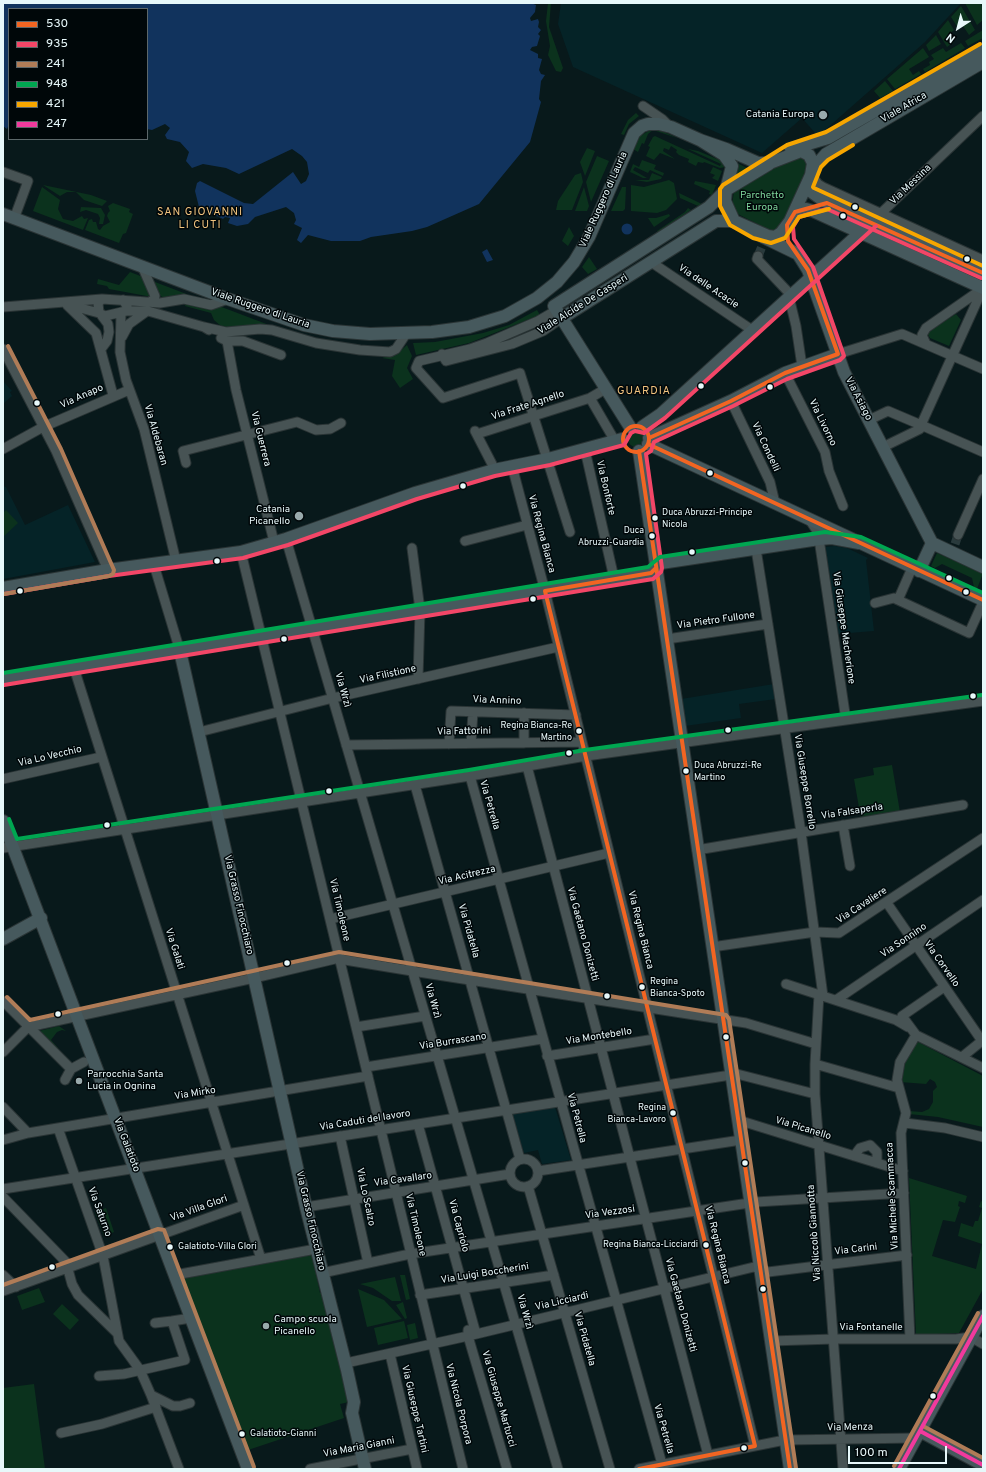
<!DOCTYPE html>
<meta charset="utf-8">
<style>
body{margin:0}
#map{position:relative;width:986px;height:1472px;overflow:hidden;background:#08191b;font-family:Overpass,sans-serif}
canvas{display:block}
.frame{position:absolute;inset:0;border:4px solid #e7f8fa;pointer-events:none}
.legend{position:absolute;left:8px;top:8px;width:140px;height:132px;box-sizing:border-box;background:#000709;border:1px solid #5c6769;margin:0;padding:5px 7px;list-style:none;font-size:12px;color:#e7f8fa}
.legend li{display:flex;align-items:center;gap:8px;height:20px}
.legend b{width:20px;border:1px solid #5c6769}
.north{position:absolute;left:938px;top:8px;width:40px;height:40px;-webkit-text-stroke:3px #000709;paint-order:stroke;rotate:216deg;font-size:11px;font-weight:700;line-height:16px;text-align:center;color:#e7f8fa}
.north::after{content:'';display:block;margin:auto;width:14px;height:18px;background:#e7f8fa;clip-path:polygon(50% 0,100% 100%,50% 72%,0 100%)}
.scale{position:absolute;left:848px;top:1446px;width:99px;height:18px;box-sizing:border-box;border:2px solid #e7f8fa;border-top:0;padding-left:5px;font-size:12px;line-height:14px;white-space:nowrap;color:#e7f8fa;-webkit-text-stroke:3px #000709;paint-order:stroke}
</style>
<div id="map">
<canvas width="986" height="1472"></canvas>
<div class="frame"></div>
<ul class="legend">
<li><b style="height:5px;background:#f26522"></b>530</li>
<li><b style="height:5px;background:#f34667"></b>935</li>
<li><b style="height:5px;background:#b07c57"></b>241</li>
<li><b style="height:5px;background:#00a651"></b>948</li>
<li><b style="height:5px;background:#f7a600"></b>421</li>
<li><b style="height:5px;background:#f13a9d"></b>247</li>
</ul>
<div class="north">N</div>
<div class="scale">100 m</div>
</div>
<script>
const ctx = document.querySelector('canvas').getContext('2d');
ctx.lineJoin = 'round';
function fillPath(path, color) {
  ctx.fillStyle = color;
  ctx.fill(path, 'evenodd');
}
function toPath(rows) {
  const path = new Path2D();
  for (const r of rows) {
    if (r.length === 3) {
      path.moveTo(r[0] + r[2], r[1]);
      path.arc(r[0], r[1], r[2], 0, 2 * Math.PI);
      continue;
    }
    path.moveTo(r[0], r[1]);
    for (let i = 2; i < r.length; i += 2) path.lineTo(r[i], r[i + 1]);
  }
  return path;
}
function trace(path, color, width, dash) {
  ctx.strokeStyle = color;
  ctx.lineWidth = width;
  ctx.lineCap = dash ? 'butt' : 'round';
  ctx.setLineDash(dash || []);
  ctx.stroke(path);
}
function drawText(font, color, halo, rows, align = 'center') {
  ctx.font = font + ' Overpass,sans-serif';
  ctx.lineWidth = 3;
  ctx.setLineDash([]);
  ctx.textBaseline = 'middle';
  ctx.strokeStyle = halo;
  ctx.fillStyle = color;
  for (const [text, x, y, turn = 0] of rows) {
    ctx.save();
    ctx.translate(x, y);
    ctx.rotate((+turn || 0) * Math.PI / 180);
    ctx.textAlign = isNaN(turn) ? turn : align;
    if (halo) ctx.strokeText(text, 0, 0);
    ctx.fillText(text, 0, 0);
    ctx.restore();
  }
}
const built = toPath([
 [561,3,961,3,925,42,825,130,816,134,802,118,762,153,573,67,558,24],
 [3,381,12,391,10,392,12,396,3,404],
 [3,486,6,487,25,525,68,505,95,562,3,579],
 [835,546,847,548,868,558,866,560,874,631,837,634,824,547],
 [774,684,776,699,739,704,741,718,685,726,681,699],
 [555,1107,571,1160,542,1164,538,1150,524,1153,512,1114]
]);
const green = toPath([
 [548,3,551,3,549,27,563,68,561,72,556,71,548,55,550,46,546,21],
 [965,3,983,3,981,5,983,8,983,20,977,25],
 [961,6,975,30,969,35,963,26,958,28,951,17],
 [948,20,954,30,949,34,954,42,947,47,938,32],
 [983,30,983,38,968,46,965,41],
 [936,35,941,44,929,51,926,45],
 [961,43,965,48,925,72,923,69,930,65,929,62,934,59,931,55,943,48,946,52],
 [923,48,929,57,909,69,913,75,919,71,921,74,895,89,887,79],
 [885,81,893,91,880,98,874,91],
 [636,113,639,116,629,124,624,135,621,134,628,120],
 [652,129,660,130,677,138,653,130,648,134,644,144,642,143,638,152,633,149,640,136],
 [655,136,720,166,721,164,688,149,698,151,722,161,726,167,720,168,704,162,703,163,698,162,696,166,688,162,689,159,679,155,676,152,677,150,671,146,669,150,664,148,663,151,675,159,660,153,654,160,646,156,650,147,648,146,653,137],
 [587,148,595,151,585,176,580,162],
 [597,156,609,161,591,202,586,182],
 [798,156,807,160,805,177,785,219,778,230,773,232,736,213,732,205,734,191,769,169],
 [642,160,656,165,654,169,664,173,663,176,650,170,648,173,635,167,633,170,647,178,643,178,630,172,633,164,639,167],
 [735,162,747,168,746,171,737,175],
 [713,167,722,171,718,181,712,178,715,175,710,173],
 [581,173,583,182,572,210,556,210,558,201,575,175],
 [652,173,662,177,661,179,647,182,635,180,649,180],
 [669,180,674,183,677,199,666,210,657,213,631,211,631,185,644,187],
 [695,181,716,185,712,195,709,194,710,191,694,184],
 [43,185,91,195,107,201,102,206,84,200,76,192,67,192,60,196],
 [42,187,60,200,58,209,63,219,73,221,82,216,84,219,88,218,83,230,33,211],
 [584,187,589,206,587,211,575,211],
 [622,187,626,187,625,209,623,211,611,211],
 [679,193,702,204,698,206,680,198],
 [113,203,130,209,129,212,133,214,126,233,123,234,119,243,85,230,89,220,92,219,93,222,96,222,98,229,100,230,103,226,110,222,107,216,108,213,110,211,108,206],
 [81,207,101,208,105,215,103,224,99,224,100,218,98,214,86,210,80,212],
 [688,208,691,210,658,232,657,231,685,212],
 [669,214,670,216,654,227,648,218,656,218],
 [569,227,574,236,568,246,562,241],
 [589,257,597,269,588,274,582,267],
 [130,272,143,277,152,297,109,289,107,286,97,284,98,279,119,285],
 [151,280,155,282,210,303,163,298,154,289],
 [186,303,219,306,277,328,222,327,214,320,211,313,185,306],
 [537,310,540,315,469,343,416,355,413,343,435,342,483,333,509,325],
 [956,314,961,320,949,346,930,338,928,335,929,331],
 [407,345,412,356,407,368,413,379,400,388,392,376,395,360,382,358,398,353],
 [636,439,8],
 [6,510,18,523,3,537,3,513],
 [937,553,983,573,977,589,974,587,972,578,942,564,935,568,931,566],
 [892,765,900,812,892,812,890,814,861,819,854,779,874,775,873,768],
 [59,1026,66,1031,62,1030,57,1032,51,1040,58,1048,57,1049,39,1031],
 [918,1042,983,1076,983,1127,938,1117,909,1114,909,1111,922,1112,929,1109,933,1102,933,1091,937,1087,935,1082,930,1079,926,1084,900,1082,900,1071,910,1051],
 [909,1178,967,1196,965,1203,959,1201,958,1206,960,1207,955,1222,943,1220,932,1256,976,1269,982,1244,958,1236,961,1223,973,1227,975,1221,978,1221,982,1208,979,1207,981,1201,983,1202,983,1289,959,1333,916,1335],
 [106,1208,114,1232,104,1236,95,1212],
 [312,1254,320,1293,325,1293,349,1402,340,1404,344,1418,245,1451,181,1278],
 [400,1275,405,1275,410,1299,406,1300],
 [395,1277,401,1301,392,1301,373,1288,360,1284],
 [39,1288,45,1302,22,1310,17,1296],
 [358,1289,384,1300,402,1319,367,1327],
 [403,1302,407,1318,405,1319,396,1305],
 [62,1304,79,1320,70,1330,53,1314],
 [404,1321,408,1338,378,1345,374,1328],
 [415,1323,418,1338,410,1340,407,1325],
 [34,1384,45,1469,3,1469,3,1388]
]);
const water = toPath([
 [3,3,531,3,536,5,535,12,530,18,531,21,538,19,539,22,538,27,541,30,538,34,540,36,537,46,532,47,530,50,538,54,538,58,542,59,539,70,541,74,545,75,541,81,539,99,541,102,530,142,479,204,427,227,412,231,371,237,360,241,331,241,308,235,301,243,297,240,302,228,294,224,296,220,294,213,286,207,255,217,248,224,237,226,228,223,230,218,225,217,223,219,199,207,195,191,197,183,200,181,244,203,253,204,293,172,301,184,306,181,309,174,307,162,302,156,292,149,239,174,226,168,203,164,192,168,186,161,189,152,180,142,167,139,165,135,170,128,165,124,152,130,147,129,147,9,9,9,9,124,7,129,3,126],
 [627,229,5.5],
 [487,249,493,260,487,262,482,252]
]);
const minorTunnel = toPath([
 [758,256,763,244],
 [955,544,958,535]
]);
const minor = toPath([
 [643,106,662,119,670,127],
 [3,172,28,181,14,219],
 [811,175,818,184,823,187,983,260],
 [877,217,983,116],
 [758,256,757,259,791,295],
 [651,262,752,330],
 [142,266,155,296,154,299,150,302],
 [789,297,796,326,802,366],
 [123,300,127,306,126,311,105,316,99,313,98,303,102,299,133,301,160,303,184,299,211,305,228,299],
 [67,305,96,333,113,395],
 [69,305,99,313],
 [3,307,102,299],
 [557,310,538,321,487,343,470,349,419,361,416,368,443,398,520,373,570,532],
 [126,311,148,311,204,327,209,330],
 [121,314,120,352,126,380,144,429,176,561],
 [204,327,226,332,260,329,272,330,316,343,360,350,390,352,396,349,406,334],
 [122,337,129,324,147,311],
 [221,338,227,341,243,341,281,355],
 [227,341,236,390,274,542],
 [926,344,922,335,926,328,982,289],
 [3,349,56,451,108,570],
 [101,349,107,341,109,332,108,324,102,316],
 [442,354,446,361,512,344,543,331,562,318],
 [838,354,902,334,983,369],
 [785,373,825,452,829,471,843,506],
 [590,398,615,441],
 [731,401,770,482,775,503],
 [869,420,888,411,921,425,983,288],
 [475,431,492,464],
 [477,434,590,398,607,388],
 [883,447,920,429,921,425,983,452],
 [3,449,43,427,129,390],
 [585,450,614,578],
 [186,463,183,451,297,422,316,430,330,429,341,423],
 [512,466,545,591,755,1446],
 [809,519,817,531,819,539,846,720],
 [958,535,983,479],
 [286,539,558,1469],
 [465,541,527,525],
 [412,548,420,610,418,679],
 [756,549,801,832,823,996],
 [241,552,463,1469],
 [154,565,180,651],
 [912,568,898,600,969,633,983,602],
 [875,603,894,598,898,600],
 [667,639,768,624],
 [74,668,261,1259],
 [199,732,333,698,558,647],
 [471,743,473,712],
 [524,743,524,713],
 [449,744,451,711,576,715],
 [346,745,582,742],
 [527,766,708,1455],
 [470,776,662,1464],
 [3,779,101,757],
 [415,785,520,1159],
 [843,825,850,866],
 [3,848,470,776,586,756,983,701],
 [697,850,963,805],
 [887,903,982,1041],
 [330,919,609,853],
 [712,947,815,932,839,933,983,838],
 [786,984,896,1020,908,1027],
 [944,987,902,1016,916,1035,983,1068],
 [819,994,815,1064,815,1094,843,1469],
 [836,1000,983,900],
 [3,1001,71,1069,65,1080],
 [28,1027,254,978,339,958,345,960,412,971,746,1023,816,1044],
 [356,1027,425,1016],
 [3,1052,28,1027],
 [547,1056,655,1039],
 [962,1057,983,1040],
 [815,1064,899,1088],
 [366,1067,542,1039],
 [71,1069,84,1062],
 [3,1107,28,1133],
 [738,1120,903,1171],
 [905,1123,945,1128,983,1137],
 [418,1124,476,1334],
 [58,1128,103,1256,119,1341,140,1370,151,1395],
 [340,1136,368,1263],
 [3,1140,28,1133,368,1076],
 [854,1156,860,1148,870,1145,877,1152,877,1163],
 [524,1173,14],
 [538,1171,741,1140],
 [528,1186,610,1469],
 [3,1189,737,1074,815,1094],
 [3,1197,66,1262,72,1284,78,1295,117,1333],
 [306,1207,510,1174],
 [322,1273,410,1254,756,1202,904,1193],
 [3,1275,16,1287],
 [175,1275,316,1249],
 [3,1291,244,1205],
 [420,1295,554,1275],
 [155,1323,172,1321],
 [468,1330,468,1336,507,1469],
 [910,1339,901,1133,906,1113,897,1080,900,1062,916,1035],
 [771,1341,834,1339,956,1339,971,1337,983,1344],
 [390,1354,417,1469],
 [346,1363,468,1336,754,1267,768,1272,907,1255],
 [99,1376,124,1374,185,1360,172,1321,191,1318],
 [61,1433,102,1424,156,1407],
 [179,1469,151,1395,173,1406,180,1406,190,1403],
 [310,1469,412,1449],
 [639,1469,785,1440,916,1438]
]);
const major = toPath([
 [791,149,828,138,983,49],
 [813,169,826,154,983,62],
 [806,188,824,201,983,273],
 [795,212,806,209,813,211,983,288],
 [3,214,228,299,304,325,333,331,370,334,432,332,469,327,505,316,537,298,557,282,574,262,589,237,634,133,642,126,648,124,659,124,671,127,700,140,726,149,758,163,770,163,801,151,809,155,813,163,811,175,790,221,781,233,775,237,768,236,734,221,725,201,726,190,732,166,724,155,700,140],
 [763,237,798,254,808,270,844,372,932,543],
 [562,318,716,221,734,221],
 [630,427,554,306,709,207,726,190,769,164],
 [642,427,661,414,872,222],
 [649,438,731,401,785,373,838,354],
 [648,444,983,600],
 [639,451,790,1469],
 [919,571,932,543,983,567],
 [3,588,108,570,241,552,286,539,415,493,494,470,548,459,622,439],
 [180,651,306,1207,347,1370,354,1402,352,1413,365,1469],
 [3,679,651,573,661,563,819,539,832,538,859,543],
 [3,821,248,1469],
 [3,939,41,918],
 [920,1431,983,1465],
 [899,1469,983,1316]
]);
const bus1 = toPath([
 [636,439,13],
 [649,438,731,401,785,373,838,354,808,270,788,241,787,225,795,212,827,203,983,273],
 [648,444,983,600],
 [639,451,790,1469],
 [639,1469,755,1446,545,591,651,573,656,568]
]);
const bus2 = toPath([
 [4,594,109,576,243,558,288,545,417,499,495,476,550,465,624,445,631,433,635,431,644,433,665,418,876,226],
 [4,685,653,579,661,572,662,568,646,454,651,451,654,442,733,406,787,379,840,360,844,356,813,267,794,239,793,227,799,217,827,209,981,278]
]);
const bus3 = toPath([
 [4,594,109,576,113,574,114,570,61,449,8,346],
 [7,997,30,1020,339,952,726,1015,729,1019,796,1468],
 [3,1285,158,1229,164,1230,254,1467],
 [923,1426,983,1458],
 [894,1466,978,1313]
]);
const bus4 = toPath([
 [3,673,648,567,660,557,825,532,861,537,983,593],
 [9,819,17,839,469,770,585,750,982,695]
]);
const bus5 = toPath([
 [853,145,828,160,821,167,813,187,814,188,983,266],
 [829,209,799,217,785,238,771,243,753,238,730,225,720,206,720,189,723,185,787,145,826,132,980,44]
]);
const bus6 = toPath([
 [920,1431,983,1465],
 [899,1469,983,1316]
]);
const markers = [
 [823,115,5,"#99aaac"],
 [855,207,3.5,"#e7f8fa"],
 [843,216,3.5,"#e7f8fa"],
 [967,259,3.5,"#e7f8fa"],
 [701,386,3.5,"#e7f8fa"],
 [770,387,3.5,"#e7f8fa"],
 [37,403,3.5,"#e7f8fa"],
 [710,473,3.5,"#e7f8fa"],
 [463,486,3.5,"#e7f8fa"],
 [299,516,5,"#99aaac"],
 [655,518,3.5,"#e7f8fa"],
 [652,536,3.5,"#e7f8fa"],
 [692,552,3.5,"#e7f8fa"],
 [217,561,3.5,"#e7f8fa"],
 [949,578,3.5,"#e7f8fa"],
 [20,591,3.5,"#e7f8fa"],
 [966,592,3.5,"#e7f8fa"],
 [533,599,3.5,"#e7f8fa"],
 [284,639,3.5,"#e7f8fa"],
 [973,696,3.5,"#e7f8fa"],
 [728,730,3.5,"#e7f8fa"],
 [579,731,3.5,"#e7f8fa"],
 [569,753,3.5,"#e7f8fa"],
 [686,771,3.5,"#e7f8fa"],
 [329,791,3.5,"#e7f8fa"],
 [107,825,3.5,"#e7f8fa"],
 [287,963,3.5,"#e7f8fa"],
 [642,987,3.5,"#e7f8fa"],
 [607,996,3.5,"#e7f8fa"],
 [58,1014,3.5,"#e7f8fa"],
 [726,1037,3.5,"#e7f8fa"],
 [79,1081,4,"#99aaac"],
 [673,1113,3.5,"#e7f8fa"],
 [745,1163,3.5,"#e7f8fa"],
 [706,1245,3.5,"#e7f8fa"],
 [170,1247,3.5,"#e7f8fa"],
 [52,1267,3.5,"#e7f8fa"],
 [763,1289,3.5,"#e7f8fa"],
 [266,1326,4,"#99aaac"],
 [933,1396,3.5,"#e7f8fa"],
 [242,1434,3.5,"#e7f8fa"],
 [744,1448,3.5,"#e7f8fa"]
];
const busNames = [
 ["Duca Abruzzi-Principe",662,513],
 ["Nicola",662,525],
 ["Duca",644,531,"right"],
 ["Abruzzi-Guardia",644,543,"right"],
 ["Regina Bianca-Re",572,726,"right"],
 ["Martino",572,738,"right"],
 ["Duca Abruzzi-Re",694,766],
 ["Martino",694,778],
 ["Regina",650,982],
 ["Bianca-Spoto",650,994],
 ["Regina",666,1108,"right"],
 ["Bianca-Lavoro",666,1120,"right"],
 ["Regina Bianca-Licciardi",698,1245,"right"],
 ["Galatioto-Villa Glori",178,1247],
 ["Galatioto-Gianni",250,1434]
];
const streetNames = [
 ["Viale Africa",904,108,-30],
 ["Via Messina",911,185,-44],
 ["Viale Ruggero di Lauria",604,200,-66],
 ["Via delle Acacie",708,287,34],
 ["Viale Alcide De Gasperi",583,305,-32],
 ["Viale Ruggero di Lauria",260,309,19],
 ["Via Anapo",82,397,-24],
 ["Via Asiago",858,399,63],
 ["Via Frate Agnello",528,406,-18],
 ["Via Livorno",822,423,64],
 ["Via Aldebaran",155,435,74],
 ["Via Guerrera",260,439,76],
 ["Via Condelli",765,447,65],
 ["Via Bonforte",605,488,77],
 ["Via Regina Bianca",541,534,75],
 ["Via Pietro Fullone",716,621,-8],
 ["Via Giuseppe Macherione",843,628,82],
 ["Via Filistione",388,675,-12],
 ["Via Wrzì",342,690,74],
 ["Via Annino",497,701,2],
 ["Via Fattorini",464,732,-1],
 ["Via Lo Vecchio",50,757,-13],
 ["Via Giuseppe Borrello",804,782,81],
 ["Via Petrella",489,805,74],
 ["Via Falsaperla",852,812,-9],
 ["Via Acitrezza",467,876,-13],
 ["Via Grasso Finocchiaro",238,905,77],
 ["Via Cavaliere",862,906,-33],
 ["Via Timoleone",339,910,77],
 ["Via Regina Bianca",640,930,76],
 ["Via Pidatella",468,931,74],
 ["Via Gaetano Donizetti",582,934,75],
 ["Via Sonnino",904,941,-34],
 ["Via Galati",174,949,72],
 ["Via Corvello",941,964,55],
 ["Via Wrzì",432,1001,74],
 ["Via Montebello",599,1037,-9],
 ["Via Burrascano",453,1042,-9],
 ["Via Mirko",195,1094,-9],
 ["Via Petrella",576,1118,75],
 ["Via Caduti del lavoro",365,1121,-9],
 ["Via Picanello",803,1129,17],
 ["Via Galatioto",126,1145,69],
 ["Via Cavallaro",403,1180,-8],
 ["Via Michele Scammacca",893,1196,-93],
 ["Via Lo Scalzo",365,1197,78],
 ["Via Villa Glori",199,1209,-20],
 ["Via Saturno",99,1212,70],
 ["Via Vezzosi",610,1213,-8],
 ["Via Grasso Finocchiaro",310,1221,77],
 ["Via Timoleone",415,1225,77],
 ["Via Capriolo",458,1226,75],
 ["Via Niccolò Giannotta",815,1233,-94],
 ["Via Regina Bianca",717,1245,76],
 ["Via Carini",856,1250,-7],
 ["Via Luigi Boccherini",485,1274,-9],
 ["Via Licciardi",562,1302,-13],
 ["Via Gaetano Donizetti",680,1305,75],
 ["Via Wrzì",524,1312,74],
 ["Via Fontanelle",871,1328],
 ["Via Pidatella",584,1339,74],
 ["Via Giuseppe Martucci",498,1399,74],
 ["Via Nicola Porpora",458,1404,76],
 ["Via Giuseppe Tartini",414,1409,77],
 ["Via Menza",850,1428,-1],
 ["Via Petrella",663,1429,74],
 ["Via Maria Gianni",359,1448,-11]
];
const poiNames = [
 ["Catania Europa",814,115],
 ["Catania",290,510],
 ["Picanello",290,522],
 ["Parrocchia Santa",87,1075,"left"],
 ["Lucia in Ognina",87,1087,"left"],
 ["Campo scuola",274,1320,"left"],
 ["Picanello",274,1332,"left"]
];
const parkNames = [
 ["Parchetto",762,196],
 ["Europa",762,208]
];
const neighbourhoodNames = [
 ["SAN GIOVANNI",200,213],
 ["LI CUTI",200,226],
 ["GUARDIA",644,392]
];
fillPath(built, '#052327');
fillPath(green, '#0b321d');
fillPath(water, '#11335d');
trace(minorTunnel, '#293a3c', 9, [9, 4.5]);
trace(minor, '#2a3435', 11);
trace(major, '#2a3435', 14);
trace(minor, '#475354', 9);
trace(major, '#46595d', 12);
trace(bus1, '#f26522', 4);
trace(bus2, '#f34667', 4);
trace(bus3, '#b07c57', 4);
trace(bus4, '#00a651', 4);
trace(bus5, '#f7a600', 4);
trace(bus6, '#f13a9d', 4);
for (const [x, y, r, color] of markers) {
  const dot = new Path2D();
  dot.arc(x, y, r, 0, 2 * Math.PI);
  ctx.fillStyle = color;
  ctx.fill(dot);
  trace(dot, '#000709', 1.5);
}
drawText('9px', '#e7f8fa', '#000709', busNames, 'left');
drawText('10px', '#e7f8fa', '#000709', streetNames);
drawText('10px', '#e7f8fa', '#000709', poiNames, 'right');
drawText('10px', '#7ed79c', '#000709', parkNames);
ctx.letterSpacing = '1px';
drawText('11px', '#f0c37f', '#000709', neighbourhoodNames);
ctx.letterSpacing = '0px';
</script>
